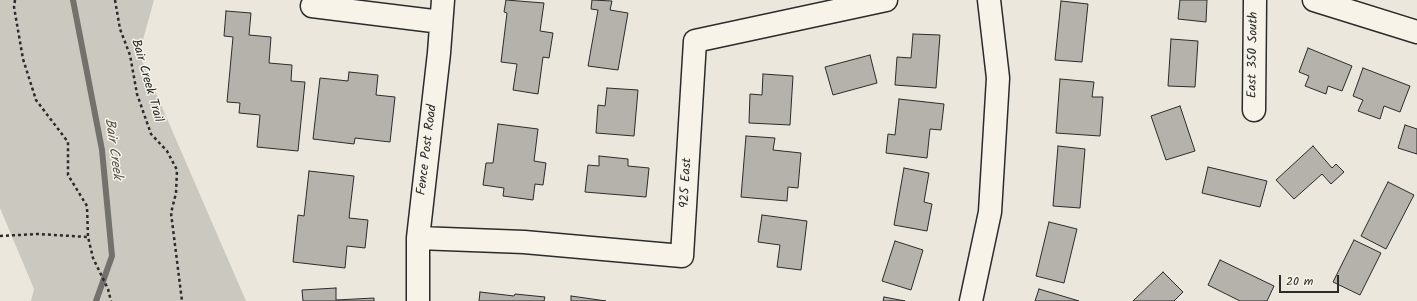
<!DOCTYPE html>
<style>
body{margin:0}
#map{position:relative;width:1417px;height:301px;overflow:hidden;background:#ebe7dd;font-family:Kalam,sans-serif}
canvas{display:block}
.scale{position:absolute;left:1279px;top:275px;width:60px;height:18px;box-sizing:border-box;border:2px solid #2b2b2b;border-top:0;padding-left:5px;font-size:12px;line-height:14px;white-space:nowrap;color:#2b2b2b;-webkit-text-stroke:3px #f7f3e8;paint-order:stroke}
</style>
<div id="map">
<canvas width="1417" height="301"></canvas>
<div class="scale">20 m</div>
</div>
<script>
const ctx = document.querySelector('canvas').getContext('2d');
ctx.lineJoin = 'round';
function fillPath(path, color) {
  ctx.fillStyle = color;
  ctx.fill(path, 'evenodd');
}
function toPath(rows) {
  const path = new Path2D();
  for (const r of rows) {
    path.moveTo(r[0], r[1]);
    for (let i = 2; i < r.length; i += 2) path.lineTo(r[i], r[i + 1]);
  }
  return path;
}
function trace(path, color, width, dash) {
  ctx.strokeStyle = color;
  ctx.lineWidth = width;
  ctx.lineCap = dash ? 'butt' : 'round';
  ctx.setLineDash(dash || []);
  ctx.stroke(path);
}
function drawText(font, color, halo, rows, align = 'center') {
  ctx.font = font + ' Kalam,sans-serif';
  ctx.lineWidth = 3;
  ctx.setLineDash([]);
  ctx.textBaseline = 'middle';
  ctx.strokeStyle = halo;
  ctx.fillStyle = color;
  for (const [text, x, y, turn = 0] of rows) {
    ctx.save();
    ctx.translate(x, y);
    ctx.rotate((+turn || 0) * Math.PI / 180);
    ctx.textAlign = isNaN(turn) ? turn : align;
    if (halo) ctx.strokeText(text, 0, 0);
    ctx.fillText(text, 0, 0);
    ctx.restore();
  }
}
const green = toPath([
 [0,0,154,0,139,54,246,301,31,301,34,289,0,208]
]);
const stream = toPath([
 [73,0,102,150,112,256,96,301]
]);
const building = toPath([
 [506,0,544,3,540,31,553,33,549,58,543,57,538,94,513,90,517,64,501,62,507,13,504,12,506,0],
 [592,0,612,1,610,10,628,13,618,70,588,66,598,10,591,9,592,0],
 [1180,0,1207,0,1206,22,1178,19,1180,0],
 [1061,1,1088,4,1082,62,1055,60,1061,1],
 [226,11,251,13,249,35,271,37,269,63,292,65,291,81,305,82,298,151,257,147,260,115,239,113,240,103,227,102,233,37,224,36,226,11],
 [913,34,940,35,936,88,895,85,897,57,911,58,913,34],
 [1171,39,1198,41,1195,87,1168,86,1171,39],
 [1308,48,1352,66,1342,91,1328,86,1326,94,1305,86,1309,76,1299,72,1308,48],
 [870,55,877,83,833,95,825,67,870,55],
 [1363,68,1410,86,1400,112,1384,106,1380,119,1358,111,1363,100,1353,96,1363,68],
 [349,72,378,75,376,95,395,97,390,142,355,138,354,144,313,139,320,78,348,81,349,72],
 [763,74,793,76,790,125,749,123,750,94,762,95,763,74],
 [1060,79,1094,82,1092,97,1103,97,1100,136,1056,133,1060,79],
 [607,88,638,90,634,136,596,133,598,105,605,106,607,88],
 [899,99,944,104,941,130,930,129,927,158,886,153,888,134,895,135,899,99],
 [1180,106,1195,151,1166,160,1151,116,1180,106],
 [498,124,538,129,534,161,546,163,543,185,535,184,533,200,503,196,504,188,483,185,486,163,493,163,498,124],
 [1405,125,1417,129,1417,154,1398,148,1405,125],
 [746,136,775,138,773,150,801,153,798,188,788,187,787,201,741,197,746,136],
 [1058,146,1085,149,1080,208,1053,206,1058,146],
 [1313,146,1332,168,1336,164,1344,172,1331,184,1322,174,1294,199,1276,180,1313,146],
 [599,156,628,159,628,166,649,168,646,197,585,192,588,165,599,166,599,156],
 [1208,167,1267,181,1260,207,1202,193,1208,167],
 [904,168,929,173,924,202,932,204,927,231,894,225,904,168],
 [309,171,354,176,349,218,368,220,365,248,347,246,345,268,293,262,298,215,304,216,309,171],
 [1388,182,1414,195,1386,249,1361,236,1388,182],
 [762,215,807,221,801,270,777,267,780,245,758,242,762,215],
 [1049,222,1077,229,1064,283,1036,276,1049,222],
 [1354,240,1381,253,1360,295,1333,282,1354,240],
 [895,241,923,250,911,290,882,281,895,241],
 [1220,260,1274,286,1267,301,1240,301,1208,285,1220,260],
 [1163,272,1183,292,1174,301,1133,301,1163,272],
 [336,288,336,300,374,298,374,301,303,301,302,290,336,288],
 [1039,289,1079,301,1035,301,1039,289],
 [480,292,514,296,515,294,545,297,544,301,479,301,480,292],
 [571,296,606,301,571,301,571,296],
 [884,297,905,301,883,301,884,297]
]);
const path = toPath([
 [15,0,14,7,23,59,36,100,68,142,68,175,87,206,88,237,93,258,108,289,111,301],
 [115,0,120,29,130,55,137,94,151,134,167,151,177,170,176,193,171,213,182,301],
 [0,236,38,234,88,237]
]);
const minor = toPath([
 [1314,0,1417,32],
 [312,6,441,22],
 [1254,110,1255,0],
 [418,238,524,242,682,256,695,41,886,0],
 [418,301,418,238,439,53,443,0],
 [971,301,990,212,998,78,989,0]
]);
const streetNames = [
 ["East 350 South",1254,55,-89],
 ["Bair Creek Trail",146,81,74],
 ["Fence Post Road",428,150,-83],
 ["925 East",687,183,-87]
];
const waterNames = [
 ["Bair Creek",112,149,82]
];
fillPath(green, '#cbc8bf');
trace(stream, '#72716c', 6);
fillPath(building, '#b5b2ab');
trace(building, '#2b2b2b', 1);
trace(minor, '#2b2b2b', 25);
trace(path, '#2b2b2b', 2.5, [3, 3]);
trace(minor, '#f7f3e8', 22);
drawText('13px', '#2b2b2b', '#f7f3e8', streetNames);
drawText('italic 14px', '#555451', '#f7f3e8', waterNames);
</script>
